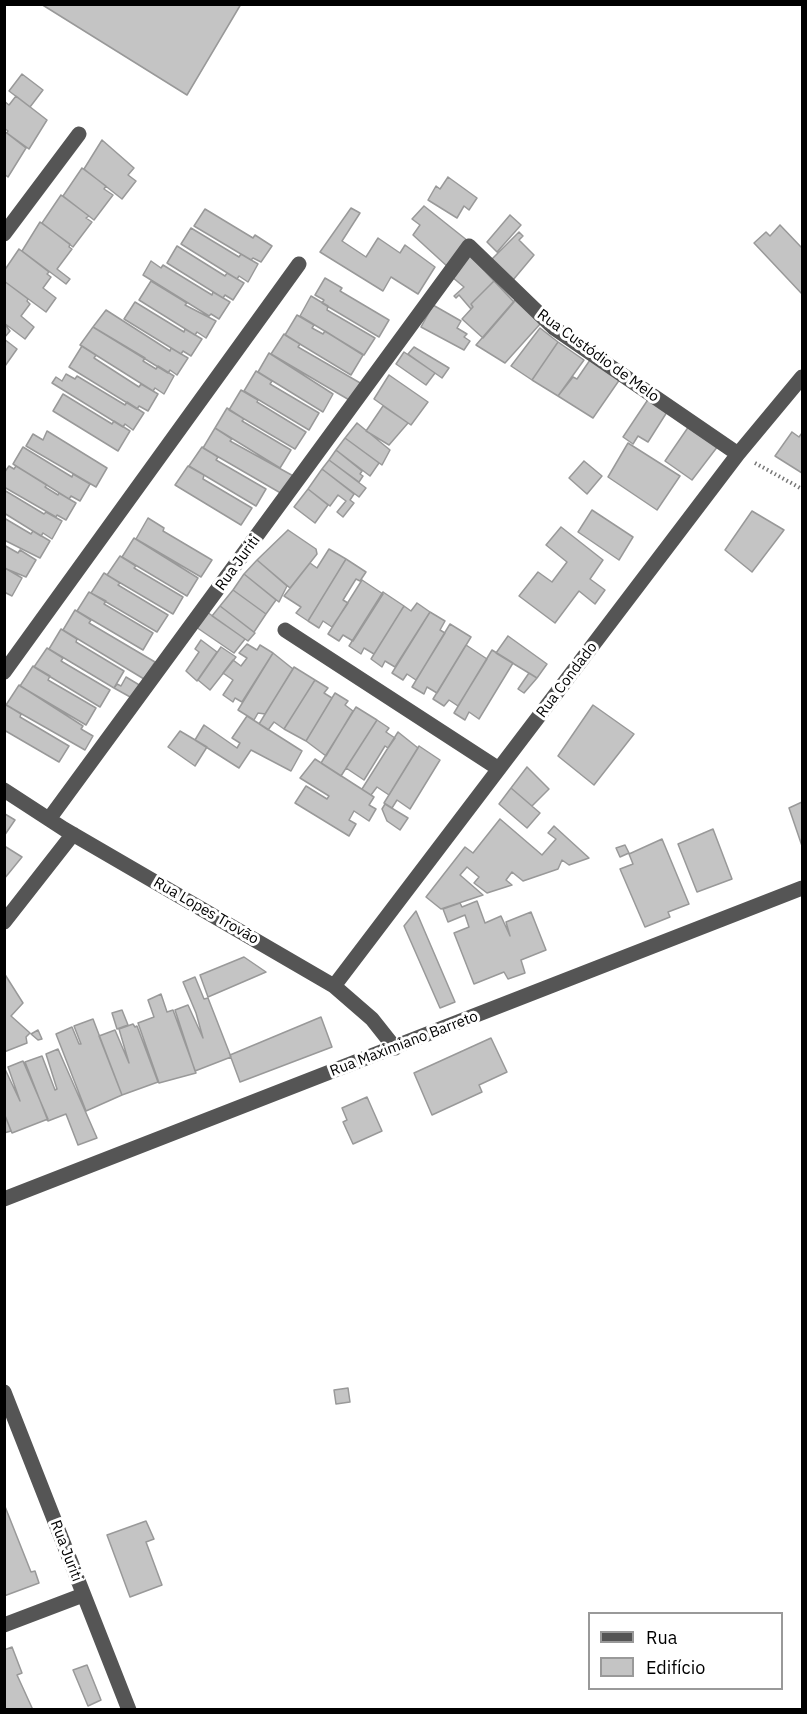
<!DOCTYPE html>
<meta charset="utf-8">
<style>
body{margin:0}
#map{position:relative;width:807px;height:1714px;overflow:hidden;background:#fff;font-family:"IBM Plex Sans",sans-serif}
canvas{display:block}
.frame{position:absolute;inset:0;border:6px solid #000;pointer-events:none}
.legend{position:absolute;left:588px;top:1612px;width:195px;height:78px;box-sizing:border-box;background:#fff;border:2px solid #999;margin:0;padding:8px 10px;list-style:none;font-size:18px;color:#000}
.legend li{display:flex;align-items:center;gap:12px;height:30px}
.legend b{width:30px;border:2px solid #999}
</style>
<div id="map">
<canvas width="807" height="1714"></canvas>
<div class="frame"></div>
<ul class="legend">
<li><b style="height:8px;background:#555"></b>Rua</li>
<li><b style="height:16px;background:#c4c4c4"></b>Edifício</li>
</ul>
</div>
<script>
const ctx = document.querySelector('canvas').getContext('2d');
ctx.lineJoin = 'round';
function fillPath(path, color) {
  ctx.fillStyle = color;
  ctx.fill(path, 'evenodd');
}
function toPath(rows) {
  const path = new Path2D();
  for (const r of rows) {
    path.moveTo(r[0], r[1]);
    for (let i = 2; i < r.length; i += 2) path.lineTo(r[i], r[i + 1]);
  }
  return path;
}
function trace(path, color, width, dash) {
  ctx.strokeStyle = color;
  ctx.lineWidth = width;
  ctx.lineCap = dash ? 'butt' : 'round';
  ctx.setLineDash(dash || []);
  ctx.stroke(path);
}
function drawText(font, color, halo, rows, align = 'center') {
  ctx.font = font + ' "IBM Plex Sans",sans-serif';
  ctx.lineWidth = 6;
  ctx.setLineDash([]);
  ctx.textBaseline = 'middle';
  ctx.strokeStyle = halo;
  ctx.fillStyle = color;
  for (const [text, x, y, turn = 0] of rows) {
    ctx.save();
    ctx.translate(x, y);
    ctx.rotate((+turn || 0) * Math.PI / 180);
    ctx.textAlign = isNaN(turn) ? turn : align;
    if (halo) ctx.strokeText(text, 0, 0);
    ctx.fillText(text, 0, 0);
    ctx.restore();
  }
}
const building = toPath([
 [41,4,241,4,187,95,41,4],
 [22,74,43,90,30,107,9,91,22,74],
 [16,96,47,120,29,149,7,133,8,131,4,128,4,101,9,105,16,96],
 [4,131,26,148,8,177,4,174,4,131],
 [102,140,134,168,128,175,136,181,122,199,84,169,102,140],
 [82,168,106,186,104,189,113,195,94,220,63,196,82,168],
 [448,177,477,198,469,210,464,206,457,218,428,200,436,186,440,189,448,177],
 [61,195,89,216,86,218,92,222,73,247,42,223,61,195],
 [424,206,468,241,448,267,413,235,420,225,412,219,424,206],
 [351,208,360,213,342,241,366,257,378,238,400,253,405,245,435,267,418,294,391,277,383,291,320,252,351,208],
 [205,209,253,238,255,235,272,246,261,262,253,258,251,260,194,226,205,209],
 [510,215,521,225,497,252,487,242,510,215],
 [40,222,70,244,69,247,72,249,57,269,70,279,66,284,22,251,40,222],
 [780,225,802,248,802,294,754,243,766,232,770,236,780,225],
 [191,228,239,257,241,254,258,264,248,282,239,276,237,279,181,244,191,228],
 [519,232,523,236,519,240,534,255,513,280,491,260,519,232],
 [177,246,225,276,227,273,244,283,233,300,225,295,223,298,167,263,177,246],
 [19,249,49,272,47,274,51,277,43,288,56,298,46,312,4,281,4,271,19,249],
 [468,253,494,281,471,304,473,307,471,309,459,295,456,298,454,296,464,287,452,277,468,253],
 [151,261,161,268,163,265,212,295,213,292,230,302,219,319,211,314,209,316,143,275,151,261],
 [325,278,342,288,340,291,389,320,379,337,322,303,324,300,315,295,325,278],
 [4,281,28,299,27,301,30,304,21,316,34,327,25,339,4,323,4,281],
 [151,281,187,303,185,305,216,321,206,338,197,332,195,335,139,300,151,281],
 [494,281,514,302,483,338,462,319,473,307,471,304,494,281],
 [311,296,328,306,327,310,375,338,364,355,300,316,311,296],
 [515,300,541,323,505,363,476,345,515,300],
 [135,302,184,332,185,329,202,339,191,356,183,351,181,354,124,319,135,302],
 [433,305,461,321,457,328,467,334,464,337,470,341,464,350,421,327,433,305],
 [106,310,170,351,171,348,188,358,177,375,170,370,168,373,93,327,106,310],
 [297,315,314,325,312,328,323,334,325,331,363,355,351,375,285,335,297,315],
 [4,323,10,331,4,338,4,323],
 [93,327,145,358,143,361,156,369,158,366,174,376,164,394,155,388,153,391,80,345,93,327],
 [540,328,558,342,532,380,511,366,540,328],
 [284,334,300,344,298,347,362,384,351,401,271,354,284,334],
 [4,339,17,349,5,366,4,366,4,339],
 [558,342,584,360,558,396,532,380,558,342],
 [82,346,96,355,94,358,139,387,141,384,158,394,148,411,139,406,137,409,69,367,82,346],
 [414,347,449,368,442,378,408,354,414,347],
 [404,352,435,373,426,385,396,364,404,352],
 [269,353,333,394,323,412,258,372,269,353],
 [590,360,620,379,593,418,558,396,573,377,577,379,590,360],
 [256,371,272,381,270,384,319,413,309,430,244,391,256,371],
 [66,374,75,379,77,376,125,405,127,402,144,413,133,430,125,424,123,427,52,383,56,377,62,381,66,374],
 [389,375,428,402,411,425,374,399,389,375],
 [241,390,258,400,257,402,306,432,295,449,229,410,241,390],
 [63,394,112,424,114,421,130,431,118,451,53,411,63,394],
 [649,398,667,412,648,442,638,436,633,444,623,437,649,398],
 [383,406,408,423,389,445,366,431,383,406],
 [227,408,244,419,242,421,291,450,280,468,215,428,227,408],
 [357,423,390,450,382,465,345,438,357,423],
 [689,426,718,446,692,480,665,461,689,426],
 [215,428,232,439,230,441,297,478,284,495,203,448,215,428],
 [47,431,107,468,96,487,26,446,33,434,43,440,47,431],
 [792,432,799,437,802,433,802,473,775,456,792,432],
 [345,438,379,463,370,476,336,450,345,438],
 [628,443,680,476,657,510,608,477,628,443],
 [23,447,72,477,73,474,90,484,80,501,71,496,69,499,13,464,23,447],
 [202,447,218,457,216,460,266,489,256,506,189,466,202,447],
 [336,450,362,471,360,474,363,476,359,482,329,460,336,450],
 [329,460,366,488,359,497,322,469,329,460],
 [584,461,602,476,587,494,569,478,584,461],
 [9,466,14,469,16,466,47,485,45,487,58,495,59,493,76,503,66,520,57,515,56,517,4,487,4,473,9,466],
 [188,466,204,475,203,479,252,508,241,525,175,485,188,466],
 [322,469,354,494,350,500,354,503,343,517,337,512,346,501,338,495,330,506,308,489,322,469],
 [308,489,328,505,315,523,294,507,308,489],
 [4,490,44,514,46,512,62,521,52,539,43,533,41,536,4,513,4,490],
 [592,510,633,537,619,560,578,532,592,510],
 [752,511,784,530,752,572,725,550,752,511],
 [4,518,31,534,33,531,50,541,40,558,4,540,4,518],
 [148,518,164,528,163,531,212,560,201,577,136,539,148,518],
 [561,527,603,560,590,579,605,590,595,604,579,591,555,623,519,596,538,572,552,582,567,562,546,545,561,527],
 [288,530,316,549,317,554,290,588,257,560,288,530],
 [134,538,198,578,187,596,122,557,134,538],
 [4,545,18,553,20,550,36,560,26,577,4,568,4,545],
 [329,549,346,559,308,621,296,613,301,607,284,596,310,563,317,568,329,549],
 [120,556,136,566,134,568,183,597,173,614,107,575,120,556],
 [346,559,366,572,360,581,356,579,343,600,348,603,332,627,323,621,319,628,308,621,346,559],
 [257,560,287,586,279,602,244,574,257,560],
 [5,568,22,578,12,596,4,592,5,568],
 [104,573,120,583,118,585,168,615,157,632,91,593,104,573],
 [244,574,276,600,266,614,233,590,244,574],
 [362,580,383,594,353,641,343,635,339,641,328,634,362,580],
 [233,590,266,614,254,632,220,606,233,590],
 [89,592,106,601,104,604,153,633,143,650,77,611,89,592],
 [383,592,404,606,374,654,364,648,361,654,349,646,383,592],
 [417,603,430,612,395,667,385,661,382,667,371,659,404,606,411,611,417,603],
 [220,606,255,633,248,641,212,616,220,606],
 [75,610,91,620,89,623,155,662,144,679,63,630,75,610],
 [207,612,245,639,234,653,196,627,207,612],
 [430,612,445,621,440,630,445,633,416,680,407,674,403,680,392,673,430,612],
 [450,624,471,637,437,693,427,687,424,694,412,687,450,624],
 [61,629,77,639,76,642,124,671,114,688,49,649,61,629],
 [508,636,547,664,537,678,496,653,508,636],
 [201,640,217,652,197,681,186,671,199,652,195,649,201,640],
 [247,644,257,650,260,645,273,653,242,702,235,698,233,702,223,695,233,680,223,673,233,660,241,666,247,658,239,653,247,644],
 [466,645,487,659,458,706,449,700,444,706,433,699,466,645],
 [221,647,236,657,210,690,198,680,221,647],
 [47,648,63,658,61,661,110,690,100,707,34,667,47,648],
 [492,650,513,663,479,719,469,712,465,720,454,713,492,650],
 [273,653,293,669,265,714,258,713,254,720,238,710,273,653],
 [33,666,50,676,48,680,96,708,86,725,20,686,33,666],
 [294,667,315,680,284,729,274,722,268,730,259,724,294,667],
 [529,673,537,678,524,693,518,689,529,673],
 [126,677,141,686,132,698,114,688,117,684,121,686,126,677],
 [315,680,328,688,324,693,332,698,306,741,284,729,315,680],
 [19,685,83,726,81,729,93,736,85,750,6,705,19,685],
 [335,693,348,701,345,705,353,711,326,756,306,741,335,693],
 [5,704,21,714,20,717,69,746,59,762,4,730,5,704],
 [593,705,634,734,594,785,558,756,593,705],
 [356,707,377,720,341,776,321,763,356,707],
 [247,716,302,751,291,771,251,750,239,768,195,740,204,725,237,748,240,743,232,738,247,716],
 [377,720,389,728,386,732,395,738,388,748,385,746,364,780,346,768,377,720],
 [180,731,207,747,195,766,168,747,180,731],
 [398,732,418,748,389,795,377,787,371,795,362,789,398,732],
 [419,746,440,760,410,809,397,800,392,808,384,803,419,746],
 [315,759,374,797,369,805,376,809,369,821,354,811,349,820,356,824,349,836,295,803,306,786,327,799,329,796,300,778,315,759],
 [527,767,549,789,532,806,511,788,527,767],
 [511,788,540,813,527,828,499,804,511,788],
 [802,802,802,846,789,808,802,802],
 [385,804,408,818,400,830,387,821,382,809,385,804],
 [5,814,15,820,4,836,4,816,5,814],
 [500,819,542,855,556,839,548,833,554,826,589,858,569,865,562,860,558,869,523,881,512,872,506,880,512,885,487,893,474,883,479,877,467,867,460,875,483,895,441,909,426,897,465,847,473,853,500,819],
 [713,829,732,879,697,892,678,844,713,829],
 [662,839,689,904,668,912,670,917,645,927,620,869,633,864,629,854,662,839],
 [625,845,629,853,620,857,616,848,625,845],
 [6,847,22,857,4,879,4,848,6,847],
 [477,901,485,923,501,916,510,936,506,922,531,912,546,950,521,960,525,973,508,979,504,972,474,984,454,933,469,927,465,915,448,922,443,909,460,903,462,907,477,901],
 [416,911,455,1002,440,1008,404,926,416,911],
 [244,957,266,972,208,997,200,975,244,957],
 [4,973,23,1003,11,1016,30,1033,26,1037,27,1043,4,1052,4,973],
 [195,977,204,999,208,998,231,1057,195,1071,175,1010,188,1005,203,1038,196,1013,183,982,195,977],
 [161,994,167,1012,173,1010,196,1073,159,1083,138,1023,154,1017,148,1000,161,994],
 [122,1010,128,1025,117,1029,112,1013,122,1010],
 [321,1017,332,1047,240,1082,230,1055,321,1017],
 [93,1019,122,1095,86,1111,56,1034,72,1027,79,1044,81,1044,74,1026,93,1019],
 [133,1024,135,1027,137,1026,158,1082,122,1095,99,1036,115,1030,129,1063,119,1029,133,1024],
 [38,1030,42,1039,38,1040,31,1034,38,1030],
 [491,1038,507,1072,479,1085,482,1092,432,1115,414,1073,491,1038],
 [58,1049,97,1138,78,1145,66,1114,48,1121,25,1062,42,1056,55,1090,57,1089,46,1054,58,1049],
 [23,1061,48,1119,12,1133,4,1113,4,1067,20,1101,8,1067,23,1061],
 [367,1097,382,1131,353,1144,343,1122,347,1120,342,1108,367,1097],
 [4,1113,11,1131,4,1133,4,1113],
 [348,1388,350,1402,336,1404,334,1390,348,1388],
 [4,1504,31,1572,35,1571,39,1583,4,1596,4,1504],
 [146,1521,154,1539,146,1542,162,1585,130,1597,107,1535,146,1521],
 [12,1647,22,1673,17,1675,33,1710,4,1710,4,1650,12,1647],
 [87,1665,101,1700,88,1706,73,1670,87,1665]
]);
const path = toPath([
 [755,463,802,489]
]);
const minor = toPath([
 [4,234,79,134],
 [285,630,499,769],
 [4,672,299,264],
 [4,790,64,829,334,986,372,1019,395,1048],
 [49,819,469,246,554,328,738,454],
 [4,922,73,834],
 [334,986,738,454,802,377],
 [4,1199,802,888],
 [4,1392,129,1710],
 [4,1625,83,1595]
]);
const streetNames = [
 ["Rua Custódio de Melo",598,356,36],
 ["Rua Juriti",238,563,-54],
 ["Rua Condado",567,680,-53],
 ["Rua Lopes Trovão",206,911,30],
 ["Rua Maximiano Barreto",404,1044,-21],
 ["Rua Juriti",66,1551,69]
];
fillPath(building, '#c4c4c4');
trace(building, '#999', 1.5);
trace(path, '#777', 4, [1.5, 3]);
trace(minor, '#555', 15);
drawText('15px', '#000', '#fff', streetNames);
</script>
